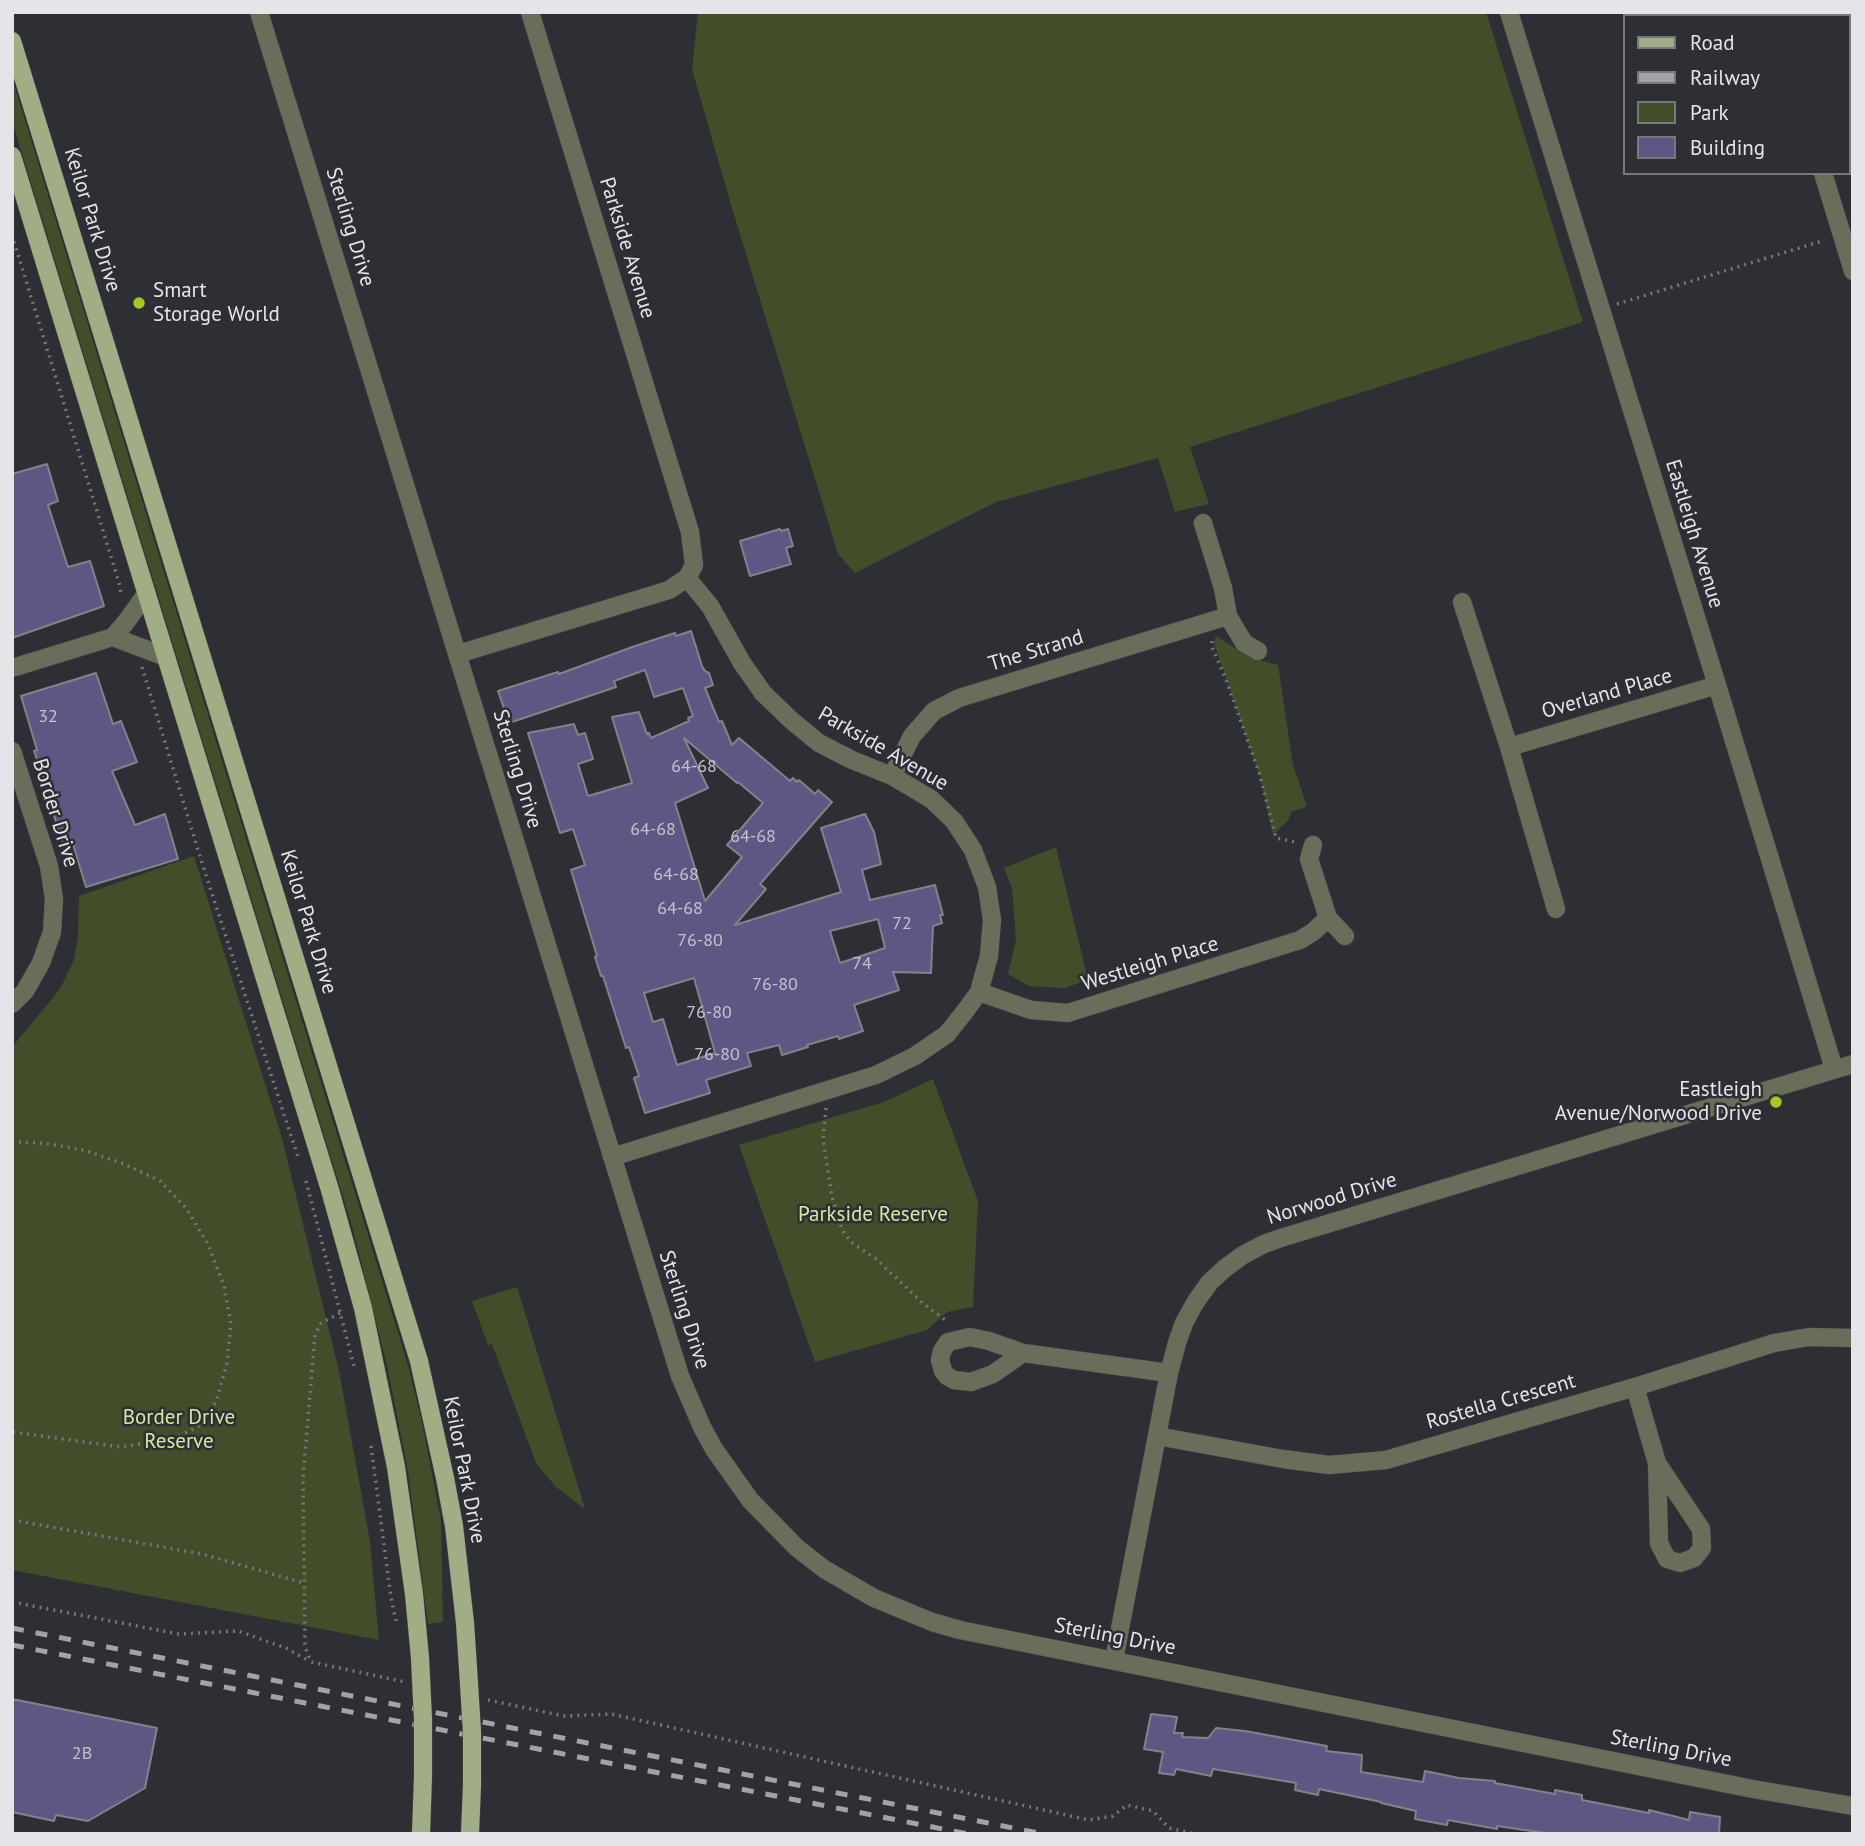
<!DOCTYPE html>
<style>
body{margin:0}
#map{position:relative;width:1865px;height:1846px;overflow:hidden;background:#2e2e35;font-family:"PT Sans",sans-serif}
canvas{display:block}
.frame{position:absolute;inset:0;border:14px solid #e5e4e9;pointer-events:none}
.legend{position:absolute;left:1623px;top:14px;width:228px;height:161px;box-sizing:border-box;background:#2e2e35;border:2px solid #77777d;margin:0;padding:9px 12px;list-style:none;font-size:21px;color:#e5e4e9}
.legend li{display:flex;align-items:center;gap:14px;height:35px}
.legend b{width:35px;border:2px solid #77777d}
</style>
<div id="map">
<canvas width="1865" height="1846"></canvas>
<div class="frame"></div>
<ul class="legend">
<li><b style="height:9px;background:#a1ad84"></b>Road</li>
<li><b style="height:9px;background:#a3a2a8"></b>Railway</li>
<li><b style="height:19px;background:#434d29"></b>Park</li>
<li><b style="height:19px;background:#5d5883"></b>Building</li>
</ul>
</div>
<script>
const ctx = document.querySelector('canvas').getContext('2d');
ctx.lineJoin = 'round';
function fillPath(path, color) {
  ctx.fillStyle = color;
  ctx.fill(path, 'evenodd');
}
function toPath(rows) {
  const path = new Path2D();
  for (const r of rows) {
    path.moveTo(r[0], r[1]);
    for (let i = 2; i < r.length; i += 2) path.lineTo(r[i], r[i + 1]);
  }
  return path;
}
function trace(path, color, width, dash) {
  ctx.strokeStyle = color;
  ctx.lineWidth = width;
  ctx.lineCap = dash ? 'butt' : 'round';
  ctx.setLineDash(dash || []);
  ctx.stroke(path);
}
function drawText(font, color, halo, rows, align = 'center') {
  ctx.font = font + ' "PT Sans",sans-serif';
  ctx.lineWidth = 5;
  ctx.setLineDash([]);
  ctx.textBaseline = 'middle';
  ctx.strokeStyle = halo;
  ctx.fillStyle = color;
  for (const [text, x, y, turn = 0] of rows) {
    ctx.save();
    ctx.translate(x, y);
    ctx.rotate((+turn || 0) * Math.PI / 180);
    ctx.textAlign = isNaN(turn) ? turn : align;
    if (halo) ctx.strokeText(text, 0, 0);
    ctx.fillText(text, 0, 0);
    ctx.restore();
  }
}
const green = toPath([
 [698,12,1486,12,1583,322,1190,447,1209,504,1175,512,1158,458,996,502,855,573,838,554,731,205,692,69],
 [12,78,407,1362,421,1417,441,1521,443,1622,428,1624,408,1472,387,1365,352,1226,12,121],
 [1216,636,1251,658,1278,665,1293,765,1307,806,1291,812,1288,821,1273,834,1260,777,1214,643],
 [1056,847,1088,980,1064,988,1029,986,1008,974,1016,940,1012,888,1004,868],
 [194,856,282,1138,339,1371,370,1541,379,1640,12,1570,12,1047,60,989,74,960,78,937,79,896],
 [933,1079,978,1201,973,1307,947,1312,927,1330,815,1362,739,1145,884,1102],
 [517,1287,585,1509,556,1487,536,1463,492,1344,488,1345,472,1301]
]);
const building = toPath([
 [47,464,58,501,48,505,68,567,90,561,104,606,12,638,12,474,47,464],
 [780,529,781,531,788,529,793,546,786,548,791,564,750,576,740,541,780,529],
 [691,631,702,666,705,671,709,673,713,685,705,688,719,722,722,721,732,745,739,738,790,781,793,778,797,782,799,780,815,794,818,790,832,802,760,884,766,889,735,925,841,892,821,828,865,814,874,832,881,864,862,870,870,900,935,885,943,915,940,915,942,923,933,926,931,973,893,972,899,990,854,1005,863,1031,839,1039,838,1036,807,1045,808,1047,782,1055,779,1045,747,1053,751,1066,706,1080,710,1093,645,1113,634,1078,639,1076,629,1047,626,1048,603,976,601,976,595,957,597,956,571,870,585,865,573,829,560,833,528,733,574,724,578,735,585,733,593,759,578,764,588,796,632,783,612,717,639,712,647,734,649,733,651,738,689,721,688,718,693,716,683,688,654,697,645,670,614,681,616,687,509,723,498,691,558,672,559,674,635,646,675,633,676,636,691,631],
 [684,738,737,783,738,782,763,803,727,845,742,857,705,901,675,803,708,788,684,738],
 [878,919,885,948,840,963,830,931,878,919],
 [694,978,715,1053,677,1065,663,1019,653,1022,644,993,694,978],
 [96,673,113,724,121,721,137,762,112,771,135,825,165,814,178,859,86,887,72,841,63,844,49,800,51,799,34,751,37,750,21,696,96,673],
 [12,1699,157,1728,145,1788,88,1821,56,1815,54,1821,12,1812,12,1699],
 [1151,1714,1177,1717,1174,1733,1183,1733,1182,1737,1208,1738,1216,1728,1245,1731,1327,1746,1326,1751,1362,1755,1361,1772,1423,1782,1425,1771,1459,1778,1495,1781,1495,1783,1555,1794,1555,1790,1582,1795,1582,1800,1649,1813,1649,1810,1689,1820,1690,1812,1720,1817,1719,1834,1552,1834,1497,1826,1497,1829,1448,1820,1447,1825,1415,1819,1416,1811,1381,1803,1381,1802,1319,1789,1318,1795,1295,1790,1296,1783,1213,1769,1211,1776,1176,1769,1174,1775,1159,1773,1163,1752,1144,1749,1151,1714]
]);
const path = toPath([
 [12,235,120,586,121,595],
 [1617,304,1822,241],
 [1212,641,1212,647,1225,677,1259,772,1276,838,1295,842],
 [142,667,202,863,298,1157],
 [826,1108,823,1139,832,1197,842,1230,851,1242,876,1259,924,1304,948,1322],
 [12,1142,42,1143,84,1150,124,1164,160,1181,186,1208,208,1244,224,1286,231,1324,227,1363,216,1402,201,1425,173,1439,121,1447,12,1432],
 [306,1181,355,1370],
 [340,1313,321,1323,315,1335,303,1477,305,1647,311,1662,405,1682],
 [371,1446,391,1598,396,1621],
 [12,1520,202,1554,304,1583],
 [12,1602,179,1634,238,1631,286,1648,309,1661],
 [488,1700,564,1716,611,1714,1089,1820,1113,1816,1127,1805,1153,1811,1169,1828,1195,1834]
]);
const minor = toPath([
 [259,12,680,1376,702,1427,714,1449,750,1500,797,1548,824,1569,874,1598,932,1622,960,1630,1753,1789,1853,1806],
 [1509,12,1717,685,1834,1069],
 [1775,12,1776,16],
 [1823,173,1853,271],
 [1203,523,1223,588,1228,616,1244,643,1258,651],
 [1462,602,1509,747,1556,909],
 [113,637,166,657],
 [458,654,669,590,687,578,694,565,690,532,530,12],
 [12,668,113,637,126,622,146,594],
 [1509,747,1717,685],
 [12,751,49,866,54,899,52,932,41,963,25,991,12,1004],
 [892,776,912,736,934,711,959,698,1228,616],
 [1313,845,1309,859,1328,918,1345,936],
 [979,992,1031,1010,1068,1013,1300,940,1313,932,1328,918],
 [612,1157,876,1075,915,1056,947,1034,966,1010,979,992,989,956,992,920,987,887,973,850,954,821,931,799,892,776,852,760,819,743,791,720,763,693,742,663,710,606,687,578],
 [1023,1353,993,1374,971,1382,954,1380,947,1376,943,1371,940,1360,942,1351,948,1342,970,1337,989,1341,1023,1353,1169,1373],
 [1635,1387,1657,1463,1659,1543,1667,1559,1680,1563,1694,1558,1702,1548,1701,1529,1657,1463],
 [1157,1436,1283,1459,1329,1465,1386,1460,1635,1387,1774,1343,1809,1337,1853,1338],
 [1114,1660,1169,1373,1177,1343,1184,1323,1195,1303,1209,1283,1224,1269,1243,1255,1264,1244,1281,1238,1853,1064]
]);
const primary = toPath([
 [12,41,419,1361,445,1478,454,1526,465,1623,468,1668],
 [12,156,330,1190,363,1308,396,1467,414,1594,420,1658],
 [421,1834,423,1776],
 [470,1834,472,1785]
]);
const rail = toPath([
 [12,1628,1043,1834],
 [12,1645,968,1834]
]);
const primaryBridge = toPath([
 [420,1658,423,1719,423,1776],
 [468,1668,472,1732,472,1785]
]);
const markers = [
 [139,303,7,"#a6c821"],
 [1776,1102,7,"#a6c821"]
];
const numberNames = [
 ["32",48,717],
 ["64-68",694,767],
 ["64-68",653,830],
 ["64-68",753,837],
 ["64-68",676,875],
 ["64-68",680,909],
 ["72",902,924],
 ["76-80",700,941],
 ["74",862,964],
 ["76-80",775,985],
 ["76-80",709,1013],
 ["76-80",717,1055],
 ["2B",82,1754]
];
const streetNames = [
 ["Keilor Park Drive",92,220,73],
 ["Sterling Drive",350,227,73],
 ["Parkside Avenue",627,248,73],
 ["Eastleigh Avenue",1694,534,73],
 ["The Strand",1036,651,-17],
 ["Overland Place",1607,694,-16],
 ["Parkside Avenue",883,749,30],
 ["Sterling Drive",517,769,73],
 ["Border Drive",55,813,73],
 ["Keilor Park Drive",308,922,73],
 ["Westleigh Place",1150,964,-17],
 ["Norwood Drive",1332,1199,-17],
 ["Sterling Drive",684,1310,72],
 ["Rostella Crescent",1501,1402,-16],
 ["Keilor Park Drive",464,1470,79],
 ["Sterling Drive",1115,1637,11],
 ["Sterling Drive",1671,1749,11]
];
const poiNames = [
 ["Smart",153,291],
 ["Storage World",153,315],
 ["Eastleigh",1762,1090,"right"],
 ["Avenue/Norwood Drive",1762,1114,"right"]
];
const parkNames = [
 ["Parkside Reserve",873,1215],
 ["Border Drive",179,1418],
 ["Reserve",179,1442]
];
fillPath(green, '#434d29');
fillPath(building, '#5d5883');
trace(building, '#83828b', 2);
trace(minor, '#4b4b52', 19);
trace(primary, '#4b4b52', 19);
trace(path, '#76767c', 3.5, [2, 5]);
trace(minor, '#686e5a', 18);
trace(primary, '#a1ad84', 18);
trace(rail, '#a3a2a8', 5, [12, 12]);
trace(primaryBridge, '#4b4b52', 19, []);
trace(primaryBridge, '#a1ad84', 18);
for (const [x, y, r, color] of markers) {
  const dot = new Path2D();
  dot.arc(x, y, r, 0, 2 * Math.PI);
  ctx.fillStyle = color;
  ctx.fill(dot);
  trace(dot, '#2e2e35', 2.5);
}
drawText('18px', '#c3c1d0', null, numberNames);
drawText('21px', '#e5e4e9', '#2e2e35', streetNames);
drawText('21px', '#e5e4e9', '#2e2e35', poiNames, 'left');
drawText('21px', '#d4e99f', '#2e2e35', parkNames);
</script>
